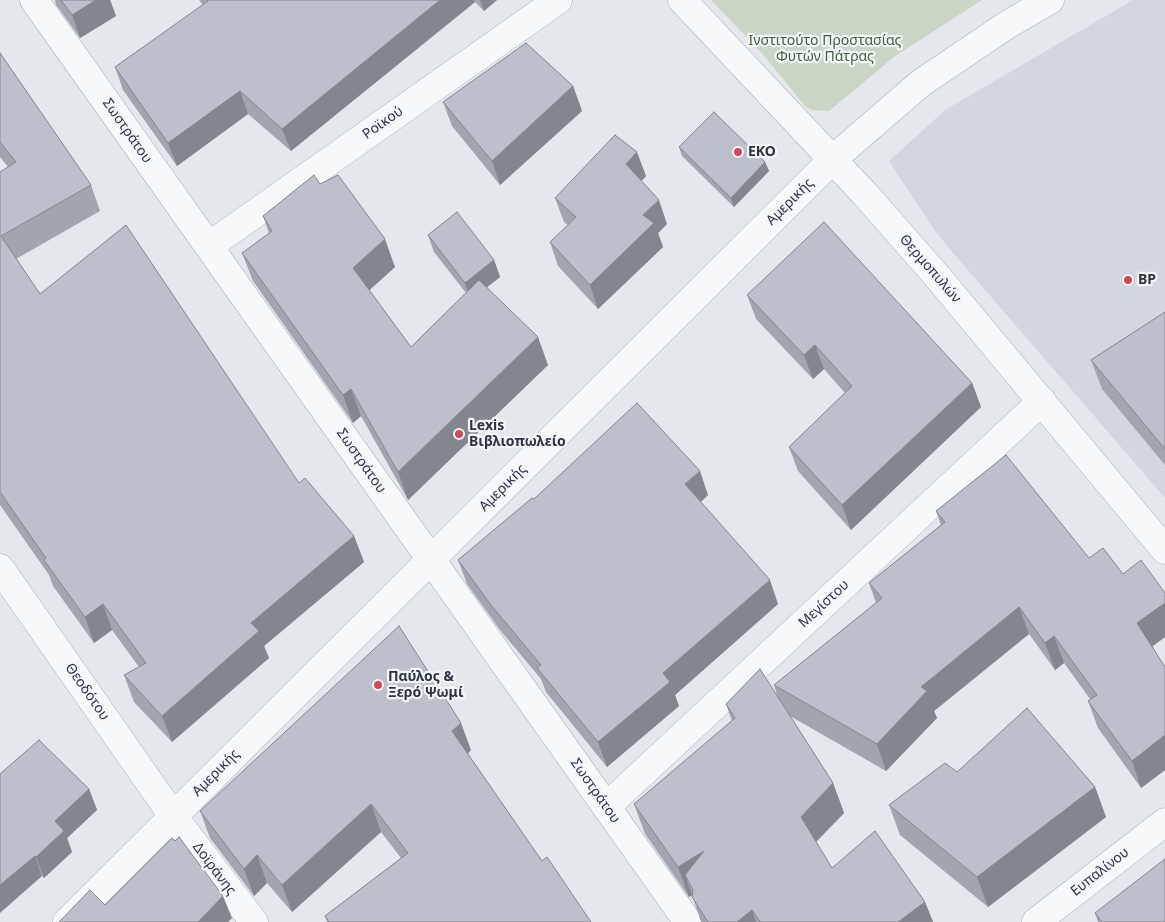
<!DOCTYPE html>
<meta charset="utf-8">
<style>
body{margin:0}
canvas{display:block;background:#e4e7ec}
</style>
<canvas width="1165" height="922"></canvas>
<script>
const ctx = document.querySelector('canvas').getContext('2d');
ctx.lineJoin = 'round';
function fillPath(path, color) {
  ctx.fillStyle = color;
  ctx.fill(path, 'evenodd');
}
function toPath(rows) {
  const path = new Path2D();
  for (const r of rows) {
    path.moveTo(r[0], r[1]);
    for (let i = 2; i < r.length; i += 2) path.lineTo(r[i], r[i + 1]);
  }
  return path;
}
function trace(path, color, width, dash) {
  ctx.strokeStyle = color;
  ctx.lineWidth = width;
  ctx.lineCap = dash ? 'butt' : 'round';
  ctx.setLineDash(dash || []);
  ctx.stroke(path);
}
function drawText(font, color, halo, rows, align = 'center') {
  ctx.font = font + ' "Noto Sans",sans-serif';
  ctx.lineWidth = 4.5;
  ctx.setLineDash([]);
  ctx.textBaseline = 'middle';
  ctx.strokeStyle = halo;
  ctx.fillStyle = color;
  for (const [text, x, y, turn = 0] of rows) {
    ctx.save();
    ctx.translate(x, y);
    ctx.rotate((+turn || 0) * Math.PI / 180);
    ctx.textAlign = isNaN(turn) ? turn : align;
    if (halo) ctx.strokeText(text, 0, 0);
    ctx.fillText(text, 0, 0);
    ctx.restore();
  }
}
const built = toPath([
 [1133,0,1165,0,1165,498,954,254,935,231,889,161,945,110]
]);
const green = toPath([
 [711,0,982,0,894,57,829,111,812,110,806,107,761,52]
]);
const minor = toPath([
 [34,0,688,922],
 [682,0,864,193,936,275,1165,550],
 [209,246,558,0],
 [0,568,173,816,254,922],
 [606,807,1042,401],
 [67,922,833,159,921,83,1007,25,1050,0],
 [1036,922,1165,822]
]);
const wall = toPath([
 [55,0,110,0,116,16,80,38,56,5],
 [199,0,497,0,484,11,475,2,291,151,248,114,177,166,123,90,115,67,203,5],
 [0,53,91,185,100,211,16,259,40,294,299,483,354,536,364,562,264,646,269,658,172,742,134,702,124,675,139,667,112,630,94,643,53,586,49,575,0,505,0,172,8,167,0,157],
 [573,86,582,111,500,185,452,126,443,102],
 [679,147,765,162,769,171,734,207,682,156],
 [646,176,641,181,667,224,658,233,663,247,598,309,558,266,550,242,568,225,564,222,555,198],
 [320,184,395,267,369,290,411,347,466,293,434,252,428,235,494,260,500,277,487,287,548,365,408,500,361,416,353,423,253,281,242,253,269,233,263,216],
 [747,295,972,383,981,407,851,530,798,471,789,447,845,393,824,369,813,379,756,319],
 [1165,312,1165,465,1102,389,1091,360],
 [708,495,701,502,778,604,675,695,679,706,607,767,546,692,541,679,500,630,467,584,458,560,534,499],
 [936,511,1089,558,1165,593,1165,637,1152,647,1165,667,1165,770,1141,788,1098,728,1088,701,1090,699,1064,663,1055,670,1029,634,934,711,937,718,886,771,790,716,833,783,844,813,816,842,832,868,925,902,933,922,701,922,692,895,689,897,645,834,634,804,732,721,726,704,778,698,774,685,876,603,869,583,941,525],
 [471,750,468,754,542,861,591,922,327,922,325,916,401,858,381,832,292,912,267,883,254,896,210,838,200,811],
 [957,772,1095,787,1106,817,988,907,900,835,889,805],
 [0,774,89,789,97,810,67,838,72,852,44,878,42,876],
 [1095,913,1165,922,1098,922]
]);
const shadedWall = toPath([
 [96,0,110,0,116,16,80,38,72,15],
 [440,0,474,0,475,2,291,151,282,129],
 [480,0,497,0,484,11],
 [573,86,582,111,500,185,492,161],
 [240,91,248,114,177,166,168,143],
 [637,152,646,176,635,188,626,164],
 [765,162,769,171,734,207,731,198],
 [659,200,667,224,658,233,663,247,598,309,590,285,643,215],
 [385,239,395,267,363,296,353,268],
 [494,260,500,277,471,300,465,283],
 [538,337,548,365,408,500,398,472],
 [815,345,824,369,813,379,804,355],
 [972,383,981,407,851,530,842,505],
 [351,389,361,416,353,423,343,395],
 [700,471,708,495,694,508,685,484],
 [354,536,364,562,264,646,269,658,172,742,162,716,251,623],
 [770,580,778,604,675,695,679,706,607,767,598,742,663,673],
 [1165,603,1165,637,1147,650,1137,623],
 [103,604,112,630,94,643,85,617],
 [1019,607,1029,634,934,711,937,718,886,771,877,744,921,687],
 [1054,636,1064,663,1055,670,1045,643],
 [461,723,471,750,462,758,452,731],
 [1165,735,1165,770,1141,788,1132,761],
 [833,783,844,813,811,847,801,817],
 [1095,787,1106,817,988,907,977,877],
 [89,789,97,810,67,838,72,852,44,878,36,857,55,821],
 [371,804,381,832,292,912,282,885],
 [704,851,693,890,685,875,692,895,689,897,678,867],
 [257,855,267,883,254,896,244,869],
 [35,856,42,876,0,913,0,885],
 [223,896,232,918,228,922,198,922],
 [925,902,933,922,898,922],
 [752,910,756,922,737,922]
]);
const building = toPath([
 [61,0,96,0,72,15,61,0],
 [207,0,440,0,282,129,240,91,168,143,115,67,208,1,207,0],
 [526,43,573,86,492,161,443,102,526,43],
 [0,53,91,185,1,236,40,294,126,225,299,483,305,478,354,536,251,623,259,631,162,716,124,675,146,663,103,604,85,617,44,560,46,558,0,492,0,172,16,162,0,142,0,53],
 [714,112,765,162,731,198,679,147,714,112],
 [615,135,637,152,626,164,659,200,643,215,654,223,590,285,550,242,576,217,555,198,615,135],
 [314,175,320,184,338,175,385,239,353,268,411,347,479,280,538,337,398,472,351,389,343,395,242,253,272,231,263,216,314,175],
 [457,212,494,260,465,283,428,235,457,212],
 [824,222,972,383,842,505,789,447,852,386,815,345,804,355,747,295,824,222],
 [1165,312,1165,449,1091,360,1165,312],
 [637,403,700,471,685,484,770,580,663,673,670,682,598,742,537,668,541,665,491,605,458,560,532,498,534,499,637,403],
 [1006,455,1089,558,1103,548,1123,574,1141,560,1165,593,1165,603,1137,623,1165,667,1165,735,1132,761,1088,701,1097,695,1054,636,1045,643,1019,607,921,687,927,691,877,744,774,685,882,598,869,583,945,522,936,511,1006,455],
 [399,626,461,723,452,731,542,861,547,857,591,922,329,922,325,916,408,853,371,804,282,885,257,855,244,869,200,811,399,626],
 [760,669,833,783,801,817,832,868,875,831,925,902,898,922,760,922,752,910,737,922,708,922,692,897,693,890,685,875,704,851,678,867,634,804,735,718,726,704,760,669],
 [1027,708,1095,787,977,877,889,805,945,763,957,772,1027,708],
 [39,740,89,789,55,821,64,831,36,857,35,856,0,885,0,774,39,740],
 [179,837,223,896,198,922,59,922,90,890,105,905,172,838,175,841,179,837],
 [1165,859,1165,922,1102,922,1095,913,1165,859]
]);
const markers = [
 [738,152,5,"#d1495b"],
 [1128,280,5,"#d1495b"],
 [459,434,5,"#d1495b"],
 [378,685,5,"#d1495b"]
];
const parkNames = [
 ["Ινστιτούτο Προστασίας",825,41],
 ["Φυτών Πάτρας",825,57]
];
const streetNames = [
 ["Ροϊκού",383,123,-35],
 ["Σωστράτου",127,131,55],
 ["Αμερικής",790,202,-45],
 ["Θερμοπυλών",930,269,49],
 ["Σωστράτου",361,461,55],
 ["Αμερικής",503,488,-45],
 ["Μεγίστου",824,604,-43],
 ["Θεοδότου",87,692,55],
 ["Αμερικής",216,773,-45],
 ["Σωστράτου",595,791,55],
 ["Δοϊράνης",214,869,53],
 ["Ευπαλίνου",1100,872,-38]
];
const poiNames = [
 ["EKO",748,152],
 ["BP",1138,280],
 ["Lexis",469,426],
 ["Βιβλιοπωλείο",469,442],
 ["Παύλος &",388,677],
 ["Ξερό Ψωμί",388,693]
];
fillPath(built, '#d2d6de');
fillPath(green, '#c9d6c5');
trace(minor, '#a9aeb7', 29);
trace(minor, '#f7f8fa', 28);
fillPath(wall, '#a1a5ae');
fillPath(shadedWall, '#83868d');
fillPath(building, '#bbc0ca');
trace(building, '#83868d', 1);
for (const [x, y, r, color] of markers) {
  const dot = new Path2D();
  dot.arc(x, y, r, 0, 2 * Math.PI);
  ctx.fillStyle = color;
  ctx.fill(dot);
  trace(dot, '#f4f6f9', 2);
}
drawText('14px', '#3f6138', '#f4f6f9', parkNames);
drawText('14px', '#2b3445', '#f4f6f9', streetNames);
drawText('bold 14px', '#2b3445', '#f4f6f9', poiNames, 'left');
</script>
